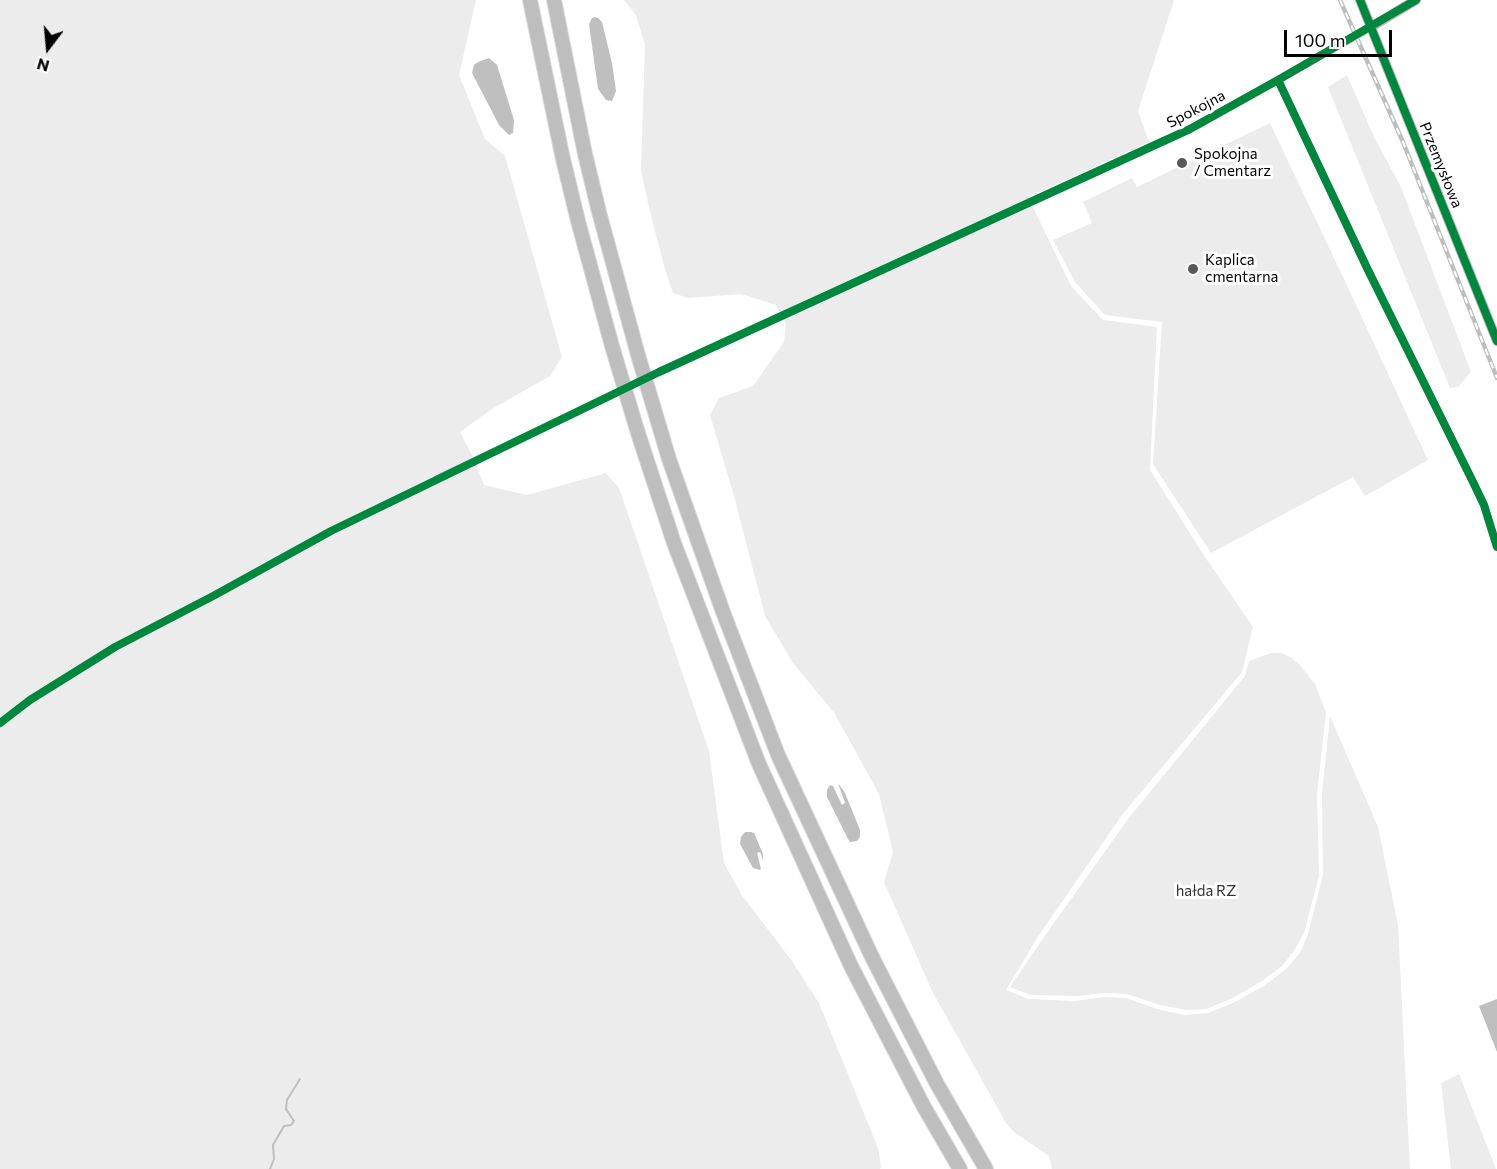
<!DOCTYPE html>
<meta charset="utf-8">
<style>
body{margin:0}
#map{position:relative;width:1497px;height:1169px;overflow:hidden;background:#fff;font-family:Commissioner,sans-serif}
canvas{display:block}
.north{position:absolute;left:18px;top:18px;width:60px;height:60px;-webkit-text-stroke:4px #fff;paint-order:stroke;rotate:196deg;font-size:16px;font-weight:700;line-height:24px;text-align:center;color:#000}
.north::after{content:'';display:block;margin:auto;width:21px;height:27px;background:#000;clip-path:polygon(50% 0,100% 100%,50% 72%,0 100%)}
.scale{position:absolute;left:1284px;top:30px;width:108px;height:27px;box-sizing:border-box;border:3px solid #000;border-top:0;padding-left:8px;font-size:18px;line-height:21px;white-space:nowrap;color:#000;-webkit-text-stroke:4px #fff;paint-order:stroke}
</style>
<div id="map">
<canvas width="1497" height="1169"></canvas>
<div class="north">N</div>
<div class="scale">100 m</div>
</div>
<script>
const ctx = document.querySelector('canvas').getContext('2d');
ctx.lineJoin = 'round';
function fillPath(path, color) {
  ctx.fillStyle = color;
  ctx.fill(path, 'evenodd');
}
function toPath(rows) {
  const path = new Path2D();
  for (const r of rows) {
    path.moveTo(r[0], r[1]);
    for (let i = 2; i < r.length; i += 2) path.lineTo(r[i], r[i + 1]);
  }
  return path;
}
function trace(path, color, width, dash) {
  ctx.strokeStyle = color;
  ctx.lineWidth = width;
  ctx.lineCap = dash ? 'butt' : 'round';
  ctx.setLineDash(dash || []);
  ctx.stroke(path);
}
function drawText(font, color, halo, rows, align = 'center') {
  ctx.font = font + ' Commissioner,sans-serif';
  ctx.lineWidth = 6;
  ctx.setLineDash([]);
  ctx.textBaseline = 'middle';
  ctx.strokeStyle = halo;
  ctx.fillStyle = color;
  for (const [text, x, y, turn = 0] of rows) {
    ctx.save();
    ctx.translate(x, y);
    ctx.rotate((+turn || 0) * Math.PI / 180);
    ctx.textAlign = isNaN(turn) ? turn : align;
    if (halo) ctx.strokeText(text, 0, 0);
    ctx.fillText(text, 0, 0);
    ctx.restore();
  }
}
const green = toPath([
 [0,0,476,0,459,75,485,139,505,156,562,357,550,376,492,409,460,432,474,459,484,485,527,495,606,473,619,488,709,751,724,863,741,894,792,961,819,1003,878,1148,881,1166,880,1169,0,1169],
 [624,0,1174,0,1138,111,1149,142,1028,197,1071,286,1103,320,1157,327,1150,470,1205,557,1253,627,1242,672,1122,815,1037,938,1006,990,1029,999,1075,1001,1104,997,1126,998,1157,1009,1184,1015,1208,1013,1233,1003,1264,986,1286,969,1300,953,1308,934,1323,875,1322,794,1330,716,1378,827,1398,925,1410,1169,1052,1169,1049,1156,1015,1133,1006,1123,932,991,884,882,893,852,879,794,835,714,793,663,765,616,734,496,710,415,719,398,753,386,784,342,786,324,776,305,741,294,688,298,673,293,664,266,649,208,641,170,645,45,636,15],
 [1347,75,1374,137,1401,187,1471,372,1458,387,1450,388,1328,87],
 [1270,123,1344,279,1428,460,1365,496,1353,477,1211,553,1153,464,1162,322,1105,315,1075,282,1053,240,1092,223,1083,202,1132,178,1137,187],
 [1271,653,1281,653,1292,658,1299,664,1315,684,1326,712,1317,794,1319,876,1304,933,1294,951,1283,965,1262,981,1231,999,1206,1009,1186,1010,1160,1005,1127,994,1105,993,1077,996,1031,995,1010,987,1042,940,1128,819,1245,676,1249,661],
 [1459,1074,1496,1169,1451,1169,1441,1083]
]);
const water = toPath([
 [595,17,598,18,602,22,612,63,616,91,612,101,606,100,598,89,589,24,592,18],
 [489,58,497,65,514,120,513,133,509,135,499,125,472,73,474,65,478,62],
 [838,783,845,793,860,830,860,837,857,841,850,842,848,839,827,797,827,790,830,785,833,786,842,805,845,803],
 [745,832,751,832,754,833,763,854,763,860,760,852,757,853,761,869,760,870,753,868,740,844,741,837],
 [1497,999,1497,1052,1479,1006]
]);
const stream = toPath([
 [270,1169,274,1159,273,1145,284,1126,291,1125,294,1121,286,1109,287,1100,300,1079]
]);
const street = toPath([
 [1278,80,1368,270,1474,484,1484,505,1497,547],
 [1028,203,1190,129,1278,80,1371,27],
 [659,372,799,308],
 [437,479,610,396]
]);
const secondary = toPath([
 [1360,0,1497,341],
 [1371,27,1416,0]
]);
const highway = toPath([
 [530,0,563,159,578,221,612,346,637,430,674,543,759,764,851,966,924,1107,960,1169],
 [554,0,585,154,599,212,638,355,669,459,723,612,778,755,872,957,937,1084,986,1169]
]);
const rail = toPath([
 [1340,0,1403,142,1497,378]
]);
const streetBridge = toPath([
 [610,396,659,372]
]);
const cycleway = toPath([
 [1360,0,1497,341],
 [1278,80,1368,270,1474,484,1484,505,1497,547],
 [0,723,30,700,115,647,215,595,331,531,659,372,1190,129,1278,80,1416,0]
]);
const markers = [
 [1182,163,6,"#595959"],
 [1193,269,6,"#595959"]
];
const streetNames = [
 ["Spokojna",1196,109,-28],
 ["Przemysłowa",1441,165,68]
];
const poiNames = [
 ["Spokojna",1194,154],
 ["/ Cmentarz",1194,171],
 ["Kaplica",1205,260],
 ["cmentarna",1205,277]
];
const parkNames = [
 ["hałda RZ",1206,891]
];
fillPath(green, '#ececec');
fillPath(water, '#bfbfbf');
trace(stream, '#bfbfbf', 2);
trace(highway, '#dbdbdb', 16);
trace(street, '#bebebe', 8);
trace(secondary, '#b8b8b8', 10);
trace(highway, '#bebebe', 14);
trace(rail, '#bebebe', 4.5);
trace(rail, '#fff', 2, [7]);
trace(streetBridge, '#bebebe', 8);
trace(cycleway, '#00873e', 8);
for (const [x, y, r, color] of markers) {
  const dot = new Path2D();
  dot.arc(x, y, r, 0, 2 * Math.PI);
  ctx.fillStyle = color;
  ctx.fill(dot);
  trace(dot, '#fff', 2);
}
drawText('15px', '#000', '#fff', streetNames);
drawText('15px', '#000', '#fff', poiNames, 'left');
drawText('15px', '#333', '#fff', parkNames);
</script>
